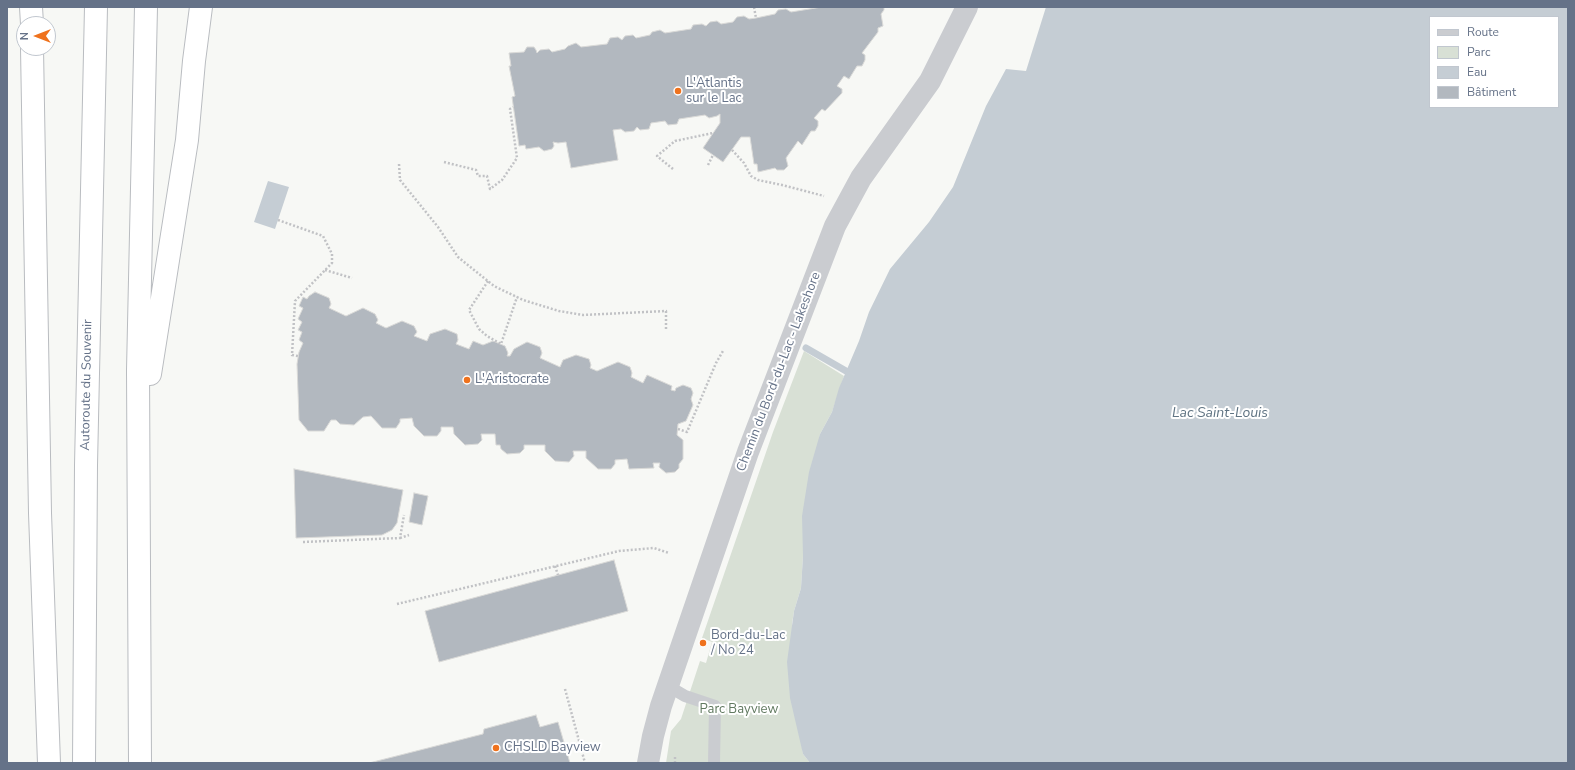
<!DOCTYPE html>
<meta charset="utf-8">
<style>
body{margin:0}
#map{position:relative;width:1575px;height:770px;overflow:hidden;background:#f7f8f5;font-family:"Nunito Sans",sans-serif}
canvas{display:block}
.frame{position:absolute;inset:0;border:8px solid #657288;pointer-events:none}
.legend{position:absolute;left:1429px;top:16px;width:130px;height:92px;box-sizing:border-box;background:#fff;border:1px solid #c1c7cf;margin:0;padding:5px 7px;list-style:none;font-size:12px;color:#657288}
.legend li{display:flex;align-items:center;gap:8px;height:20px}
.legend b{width:20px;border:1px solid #c1c7cf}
.north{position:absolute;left:16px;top:16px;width:40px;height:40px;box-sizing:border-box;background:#fff;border:1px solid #c1c7cf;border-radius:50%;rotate:270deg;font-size:11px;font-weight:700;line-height:16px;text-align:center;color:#657288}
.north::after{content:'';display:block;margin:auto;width:14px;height:18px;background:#ef721d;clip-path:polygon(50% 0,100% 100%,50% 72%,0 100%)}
</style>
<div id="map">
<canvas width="1575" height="770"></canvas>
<div class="frame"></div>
<ul class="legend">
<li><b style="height:5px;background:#caccd0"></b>Route</li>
<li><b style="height:11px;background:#d8e0d5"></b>Parc</li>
<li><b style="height:11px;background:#c5cdd4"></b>Eau</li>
<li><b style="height:11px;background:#b2b8bf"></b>Bâtiment</li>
</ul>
<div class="north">N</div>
</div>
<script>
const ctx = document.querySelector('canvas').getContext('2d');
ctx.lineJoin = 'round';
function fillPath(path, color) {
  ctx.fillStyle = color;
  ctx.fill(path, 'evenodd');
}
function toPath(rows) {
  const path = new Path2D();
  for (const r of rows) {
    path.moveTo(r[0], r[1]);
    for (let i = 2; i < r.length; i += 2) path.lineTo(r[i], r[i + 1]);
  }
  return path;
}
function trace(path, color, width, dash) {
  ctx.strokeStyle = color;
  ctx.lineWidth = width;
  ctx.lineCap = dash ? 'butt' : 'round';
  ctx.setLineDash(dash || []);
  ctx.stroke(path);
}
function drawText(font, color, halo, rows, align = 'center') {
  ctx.font = font + ' "Nunito Sans",sans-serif';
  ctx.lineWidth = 4;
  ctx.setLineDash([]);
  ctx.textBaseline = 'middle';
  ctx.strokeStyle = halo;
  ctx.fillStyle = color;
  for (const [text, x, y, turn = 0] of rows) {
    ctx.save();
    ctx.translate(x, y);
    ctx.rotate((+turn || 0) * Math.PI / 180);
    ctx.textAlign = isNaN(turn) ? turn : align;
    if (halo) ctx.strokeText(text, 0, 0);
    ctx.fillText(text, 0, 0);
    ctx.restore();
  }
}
const green = toPath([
 [804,351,844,376,832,412,820,434,803,556,801,588,794,611,792,624,803,754,810,763,666,763,671,731,681,719,700,661,706,663,712,642,702,638,773,432]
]);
const water = toPath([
 [1046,7,1568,7,1568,763,810,763,803,754,790,698,787,662,794,611,801,588,803,556,802,516,809,472,820,434,832,412,839,388,859,341,869,312,890,269,929,222,953,187,986,106,1006,69,1026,71],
 [1430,17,1558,17,1558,107,1430,107],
 [268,181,289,187,275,229,254,222]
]);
const stream = toPath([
 [806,348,846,371]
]);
const building = toPath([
 [822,7,884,7,884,10,881,14,883,26,878,28,878,32,862,53,865,55,865,60,862,66,857,66,849,79,844,76,837,86,842,89,842,93,825,111,822,109,814,118,818,121,818,126,815,131,811,131,802,145,798,141,786,158,788,166,784,170,777,170,775,168,758,172,757,164,754,164,750,137,741,137,723,162,703,148,720,123,720,114,717,116,709,118,705,115,679,119,677,124,668,125,665,121,651,123,649,129,640,130,637,127,634,131,625,132,621,129,613,130,618,160,571,168,566,142,558,143,553,142,554,146,552,149,544,151,539,147,526,149,525,145,519,146,512,97,515,96,509,66,511,66,509,53,524,52,527,47,534,47,536,50,537,53,540,50,549,49,552,52,565,49,568,46,576,43,581,47,607,44,610,38,618,37,622,40,625,36,633,35,636,38,650,35,652,32,660,30,665,33,691,29,693,25,702,24,706,26,710,22,717,21,721,24,733,22,737,17,744,16,749,19,756,18,775,14,778,10,786,9,791,12,822,7],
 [315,292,329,298,331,304,329,308,346,316,363,308,375,314,378,320,376,323,386,328,402,321,414,326,417,332,414,336,427,341,430,334,445,329,457,334,458,340,456,344,469,349,473,341,483,345,493,341,505,346,508,353,507,356,510,356,514,349,527,342,540,347,542,353,540,358,560,367,563,360,576,355,589,359,591,365,590,368,597,371,618,362,630,367,632,373,631,377,643,383,647,375,672,386,671,390,675,391,676,388,683,385,691,388,693,393,691,399,693,405,686,421,678,424,677,435,683,440,683,459,679,464,679,468,675,472,666,473,659,467,660,463,653,463,654,468,629,469,627,459,615,460,615,464,611,469,598,469,586,458,586,451,573,451,574,456,569,462,555,461,545,451,545,445,524,445,524,449,520,453,507,454,501,449,500,445,496,445,495,434,481,434,482,440,478,444,465,445,454,434,453,427,441,427,441,431,437,436,424,436,414,426,412,418,400,419,400,422,396,428,382,428,371,416,363,417,354,425,340,424,336,420,331,420,324,431,308,431,299,420,297,364,299,352,303,343,299,340,302,332,298,330,302,322,298,319,303,308,299,306,303,297,307,299,309,296,315,292],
 [294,469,403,490,397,523,392,530,382,535,296,538,294,469],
 [414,493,428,496,422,525,409,522,414,493],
 [614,560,628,611,439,662,425,611,614,560],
 [536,715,540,727,558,722,570,763,369,763,483,734,484,729,536,715]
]);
const path = toPath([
 [754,7,756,18],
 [732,150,744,163,751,176,758,180,782,185,824,196],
 [444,162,476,170,478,176,487,176,490,189,502,180,517,158,510,109,513,107],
 [399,164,400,180,438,227,458,257,494,286,523,300,559,311,583,315,666,311,666,329],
 [708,165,713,155],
 [673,169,657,156,675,141,713,133],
 [278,220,323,236,332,254,332,263,295,301,292,355,298,356],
 [325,270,352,278],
 [488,281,469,310,479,329,487,336,501,344,517,297],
 [678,429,687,432,716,363,723,351],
 [400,538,409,535],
 [303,542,400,538,404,515],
 [555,566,558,575],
 [397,604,619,551,654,548,669,553],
 [565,689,585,763],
 [675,763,675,755]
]);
const service = toPath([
 [668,686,685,696,715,706,714,763]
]);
const tertiary = toPath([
 [648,763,653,736,661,706,748,452,835,226,861,178,930,81,967,7]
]);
const motorway = toPath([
 [31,7,32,24],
 [32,48,40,513,49,763],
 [150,374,187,140,194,61,201,7],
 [84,763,86,465,96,7],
 [140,763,138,370,146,7]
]);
const markers = [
 [678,91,4,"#ef721d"],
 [467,380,4,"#ef721d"],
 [703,643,4,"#ef721d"],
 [496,748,4,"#ef721d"]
];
const poiNames = [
 ["L'Atlantis",686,84],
 ["sur le Lac",686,99],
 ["L'Aristocrate",475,380],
 ["Bord-du-Lac",711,636],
 ["/ No 24",711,651],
 ["CHSLD Bayview",504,748]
];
const streetNames = [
 ["Chemin du Bord-du-Lac - Lakeshore",779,372,-69],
 ["Autoroute du Souvenir",87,385,-89]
];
const parkNames = [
 ["Parc Bayview",739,710]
];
const waterNames = [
 ["Lac Saint-Louis",1220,414]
];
fillPath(green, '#d8e0d5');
fillPath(water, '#c5cdd4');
trace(stream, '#c5cdd4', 7);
fillPath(building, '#b2b8bf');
trace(building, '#d9d9d7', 1);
trace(motorway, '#b9bcc0', 24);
trace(path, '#c1c2c5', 2.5, [2, 2]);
trace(service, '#caccd0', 12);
trace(tertiary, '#caccd0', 22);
trace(motorway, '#fff', 22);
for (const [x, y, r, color] of markers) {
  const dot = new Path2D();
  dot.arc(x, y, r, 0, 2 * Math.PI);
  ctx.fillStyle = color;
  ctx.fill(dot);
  trace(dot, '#fff', 1.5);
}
drawText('13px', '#657288', '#fff', poiNames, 'left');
drawText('13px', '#657288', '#fff', streetNames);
drawText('13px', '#617960', '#fff', parkNames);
drawText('italic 14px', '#607483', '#fff', waterNames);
</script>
